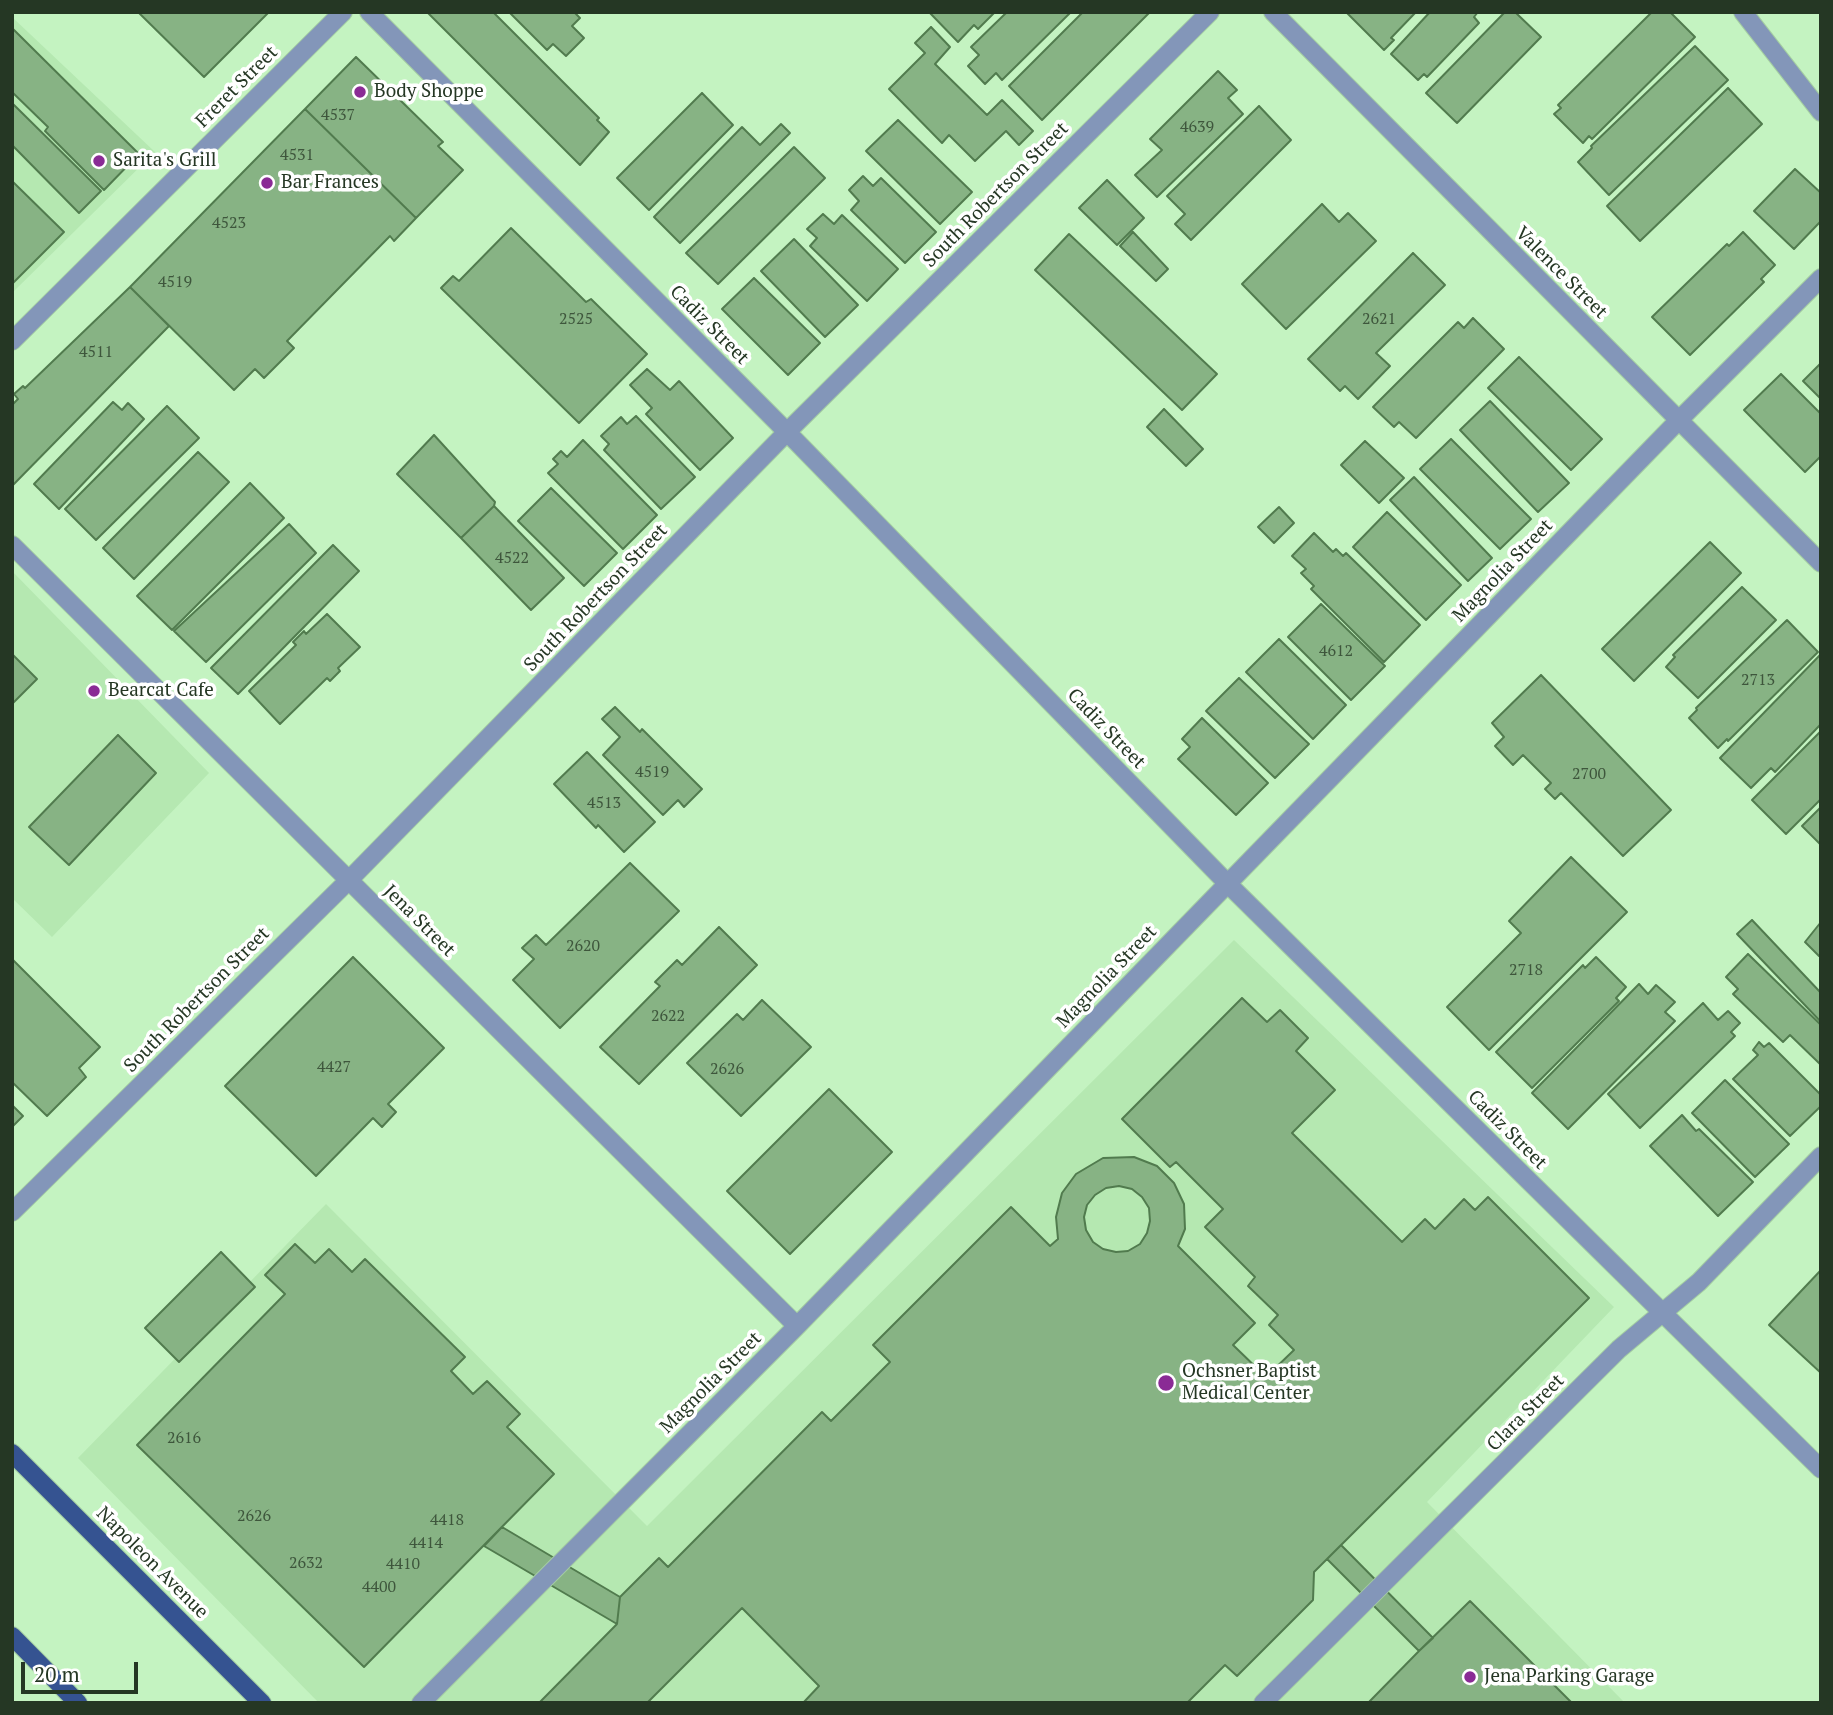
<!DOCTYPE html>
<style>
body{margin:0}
#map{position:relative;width:1833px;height:1715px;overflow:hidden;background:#c4f3c1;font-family:"PT Serif",serif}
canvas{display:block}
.frame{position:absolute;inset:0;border:14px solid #253724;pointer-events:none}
.scale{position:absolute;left:21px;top:1662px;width:117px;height:32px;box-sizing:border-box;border:4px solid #253724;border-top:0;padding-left:9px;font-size:21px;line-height:24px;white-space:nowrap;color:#253724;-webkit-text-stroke:5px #fff;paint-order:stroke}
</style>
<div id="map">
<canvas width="1833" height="1715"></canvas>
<div class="frame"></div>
<div class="scale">20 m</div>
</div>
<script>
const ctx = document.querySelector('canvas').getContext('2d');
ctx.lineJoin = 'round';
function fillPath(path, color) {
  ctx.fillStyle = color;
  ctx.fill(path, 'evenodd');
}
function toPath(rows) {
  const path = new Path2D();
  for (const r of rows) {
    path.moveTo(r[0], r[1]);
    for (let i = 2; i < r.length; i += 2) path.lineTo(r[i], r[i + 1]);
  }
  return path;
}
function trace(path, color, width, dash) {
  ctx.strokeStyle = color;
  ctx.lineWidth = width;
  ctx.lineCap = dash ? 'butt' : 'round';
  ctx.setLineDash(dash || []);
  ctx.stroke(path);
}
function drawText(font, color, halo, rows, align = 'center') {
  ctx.font = font + ' "PT Serif",serif';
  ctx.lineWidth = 7;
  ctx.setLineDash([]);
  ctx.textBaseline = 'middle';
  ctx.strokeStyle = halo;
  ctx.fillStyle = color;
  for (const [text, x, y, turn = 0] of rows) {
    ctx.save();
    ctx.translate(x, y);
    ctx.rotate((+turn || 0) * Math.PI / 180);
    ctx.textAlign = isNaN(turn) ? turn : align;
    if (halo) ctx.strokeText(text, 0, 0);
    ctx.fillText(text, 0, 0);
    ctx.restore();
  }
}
const built = toPath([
 [12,17,155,152,12,293],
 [12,571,209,773,52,937,12,898],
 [1234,940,1614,1307,1427,1502,1625,1703,319,1703,78,1458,326,1204,647,1526]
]);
const building = toPath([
 [138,12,269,12,204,77,138,12],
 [427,12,493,12,599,118,597,120,609,132,580,165,427,12],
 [509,12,574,12,580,18,572,26,584,38,566,56,553,44,547,50,509,12],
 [929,12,995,12,978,29,974,25,958,42,929,12],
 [1007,12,1071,12,1002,80,996,73,985,84,968,66,979,55,971,47,1007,12],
 [1083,12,1150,12,1042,120,1009,86,1083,12],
 [1416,12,1391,38,1394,40,1384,50,1347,13,1416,12],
 [1430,12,1478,12,1474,17,1479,23,1427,77,1424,74,1418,80,1391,54,1430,12],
 [1505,12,1515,12,1541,37,1457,123,1426,93,1505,12],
 [1652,12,1670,12,1695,37,1592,139,1589,136,1583,143,1554,114,1561,108,1558,105,1652,12],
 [931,27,950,47,935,64,987,115,1002,100,1033,131,1019,145,1006,131,975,161,949,135,942,143,889,89,925,53,915,43,931,27],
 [12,28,139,154,104,190,45,131,48,127,12,92,12,28],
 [1695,46,1728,80,1609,195,1578,162,1592,148,1591,146,1695,46],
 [356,57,443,142,438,146,463,170,416,218,305,109,356,57],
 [1218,71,1237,90,1228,98,1243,114,1157,197,1135,175,1162,150,1150,139,1218,71],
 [1728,88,1762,124,1640,241,1607,206,1728,88],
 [702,93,733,125,649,210,617,178,702,93],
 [12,103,101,191,79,213,12,145,12,103],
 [1259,106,1291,140,1191,240,1175,224,1185,214,1167,196,1259,106],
 [305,109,416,218,394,241,390,236,287,341,294,348,264,378,255,369,234,390,130,287,305,109],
 [898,120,972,192,940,224,866,151,898,120],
 [781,124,790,133,680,243,654,217,742,127,760,145,781,124],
 [794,147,825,178,718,284,686,253,794,147],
 [1795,169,1821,193,1821,221,1794,249,1754,211,1795,169],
 [863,176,873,186,881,178,936,232,905,263,851,210,859,201,849,190,863,176],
 [1107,180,1144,218,1117,245,1079,208,1107,180],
 [12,181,64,232,12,284,12,181],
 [1322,204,1339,222,1348,213,1376,241,1286,329,1242,284,1322,204],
 [823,214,834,224,842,215,898,269,867,301,810,246,817,238,807,229,823,214],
 [511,228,586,302,591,299,647,354,579,423,441,288,453,276,459,281,511,228],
 [1133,232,1168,269,1156,281,1120,246,1133,232],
 [1743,232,1775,265,1761,279,1764,282,1690,355,1652,317,1727,244,1729,246,1743,232],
 [1069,234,1217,374,1182,410,1035,270,1069,234],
 [794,239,858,305,825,337,761,271,794,239],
 [1413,253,1445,285,1376,353,1390,366,1358,399,1345,386,1340,391,1308,359,1413,253],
 [754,278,820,343,788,375,722,309,754,278],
 [130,287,169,326,13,485,12,405,18,399,14,394,23,386,25,388,130,287],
 [1473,318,1504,349,1416,438,1399,422,1394,427,1373,407,1458,322,1464,328,1473,318],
 [1519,357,1602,439,1571,470,1488,388,1519,357],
 [1821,363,1821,399,1803,381,1821,363],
 [647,369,670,390,679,381,733,438,700,470,646,414,652,408,630,385,647,369],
 [1781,374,1821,414,1821,456,1805,472,1744,410,1781,374],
 [1490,401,1569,483,1538,512,1460,430,1490,401],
 [113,402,122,410,128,403,144,419,59,509,34,484,113,402],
 [167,406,199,438,96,540,65,509,167,406],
 [1164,409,1203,449,1186,466,1147,427,1164,409],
 [636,416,695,477,661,509,604,450,609,444,601,436,621,417,627,424,636,416],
 [434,435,495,502,494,506,461,538,397,474,434,435],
 [1451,439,1531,519,1500,549,1420,469,1451,439],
 [583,440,657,515,623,549,548,473,558,464,553,459,561,451,567,457,583,440],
 [1365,441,1404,478,1379,503,1341,465,1365,441],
 [198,452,229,482,134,579,103,548,198,452],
 [1414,477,1492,558,1468,581,1390,500,1414,477],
 [250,483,284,518,172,630,137,596,250,483],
 [551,488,617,553,584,586,518,521,551,488],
 [494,506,564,578,531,610,461,538,494,506],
 [1279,507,1294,523,1274,543,1258,527,1279,507],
 [1387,512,1461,585,1426,620,1353,547,1387,512],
 [289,524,316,553,206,662,174,631,289,524],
 [1314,533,1333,552,1336,549,1343,556,1346,553,1420,625,1384,662,1311,589,1314,586,1301,573,1306,569,1292,556,1314,533],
 [1710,542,1741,573,1634,681,1602,649,1710,542],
 [333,545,359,571,238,694,211,668,333,545],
 [1742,587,1776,620,1698,698,1666,667,1675,657,1673,655,1742,587],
 [1321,604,1385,666,1351,700,1288,637,1321,604],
 [327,614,360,647,338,668,340,671,330,681,327,678,280,724,249,691,296,645,293,642,304,631,306,634,327,614],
 [1787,620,1818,652,1728,741,1727,739,1718,748,1689,718,1697,710,1696,708,1787,620],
 [1279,639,1346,705,1313,739,1246,672,1279,639],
 [12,654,37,679,12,704,12,654],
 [1821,654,1821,724,1775,772,1771,768,1751,788,1720,758,1821,654],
 [1541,675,1671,810,1623,856,1561,793,1555,799,1545,789,1551,783,1523,755,1513,765,1495,746,1504,737,1492,723,1541,675],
 [1239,678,1309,744,1275,778,1206,711,1239,678],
 [615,707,640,732,642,729,702,789,684,807,678,800,663,815,603,755,620,737,602,719,615,707],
 [1202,718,1268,783,1236,815,1178,759,1190,747,1182,739,1202,718],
 [1821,731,1821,799,1786,834,1752,800,1821,731],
 [118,735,156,773,69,865,29,827,118,735],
 [587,752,655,822,624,852,598,825,596,828,554,784,587,752],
 [1821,807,1821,845,1802,826,1821,807],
 [1571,857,1627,912,1489,1050,1447,1007,1521,933,1509,921,1571,857],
 [630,863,679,911,560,1028,513,980,534,959,522,948,536,935,546,945,630,863],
 [1752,920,1821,993,1821,1022,1737,934,1752,920],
 [1821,922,1821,954,1819,956,1805,942,1821,922],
 [719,927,757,965,639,1084,600,1047,660,986,655,982,677,960,682,965,719,927],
 [1748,954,1821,1025,1821,1065,1790,1035,1783,1042,1733,994,1738,989,1726,977,1748,954],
 [353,957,444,1048,388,1104,396,1112,382,1127,373,1118,316,1176,225,1086,353,957],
 [1596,957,1626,987,1616,998,1619,1001,1532,1088,1496,1052,1583,965,1585,968,1596,957],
 [12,959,100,1047,79,1068,86,1077,47,1116,12,1082,12,959],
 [1639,984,1648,994,1656,985,1675,1002,1665,1012,1675,1021,1568,1129,1532,1093,1639,984],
 [1242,998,1267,1022,1280,1010,1308,1038,1296,1051,1335,1090,1292,1133,1402,1242,1425,1219,1435,1229,1464,1199,1475,1210,1488,1197,1589,1298,1314,1572,1313,1600,1237,1676,1225,1665,1187,1703,803,1703,819,1686,742,1608,647,1703,539,1703,617,1624,620,1597,659,1558,668,1567,822,1412,831,1421,890,1362,873,1345,1011,1207,1050,1246,1058,1239,1056,1217,1062,1193,1076,1174,1103,1158,1134,1157,1157,1166,1174,1183,1184,1204,1185,1229,1178,1246,1255,1323,1233,1345,1266,1377,1294,1350,1269,1325,1278,1315,1248,1286,1255,1277,1205,1227,1223,1209,1176,1162,1170,1167,1122,1119,1242,998],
 [1119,1186,1132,1189,1142,1197,1149,1208,1150,1221,1147,1233,1140,1244,1128,1251,1116,1252,1103,1249,1093,1242,1086,1230,1084,1217,1087,1205,1095,1195,1106,1188,1119,1186],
 [762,1000,811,1047,741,1116,687,1063,737,1014,743,1020,762,1000],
 [1703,1003,1718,1020,1728,1011,1740,1023,1731,1032,1735,1036,1640,1128,1608,1094,1703,1003],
 [1759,1042,1764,1047,1769,1043,1821,1095,1821,1106,1790,1136,1733,1079,1758,1055,1753,1050,1759,1042],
 [1725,1080,1789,1144,1755,1177,1692,1113,1725,1080],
 [829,1089,892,1152,790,1254,727,1191,829,1089],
 [12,1105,23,1116,12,1127,12,1105],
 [1682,1115,1696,1131,1699,1129,1753,1182,1718,1216,1650,1146,1682,1115],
 [295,1244,315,1263,329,1249,352,1272,365,1259,465,1357,451,1371,473,1394,487,1381,520,1414,507,1427,554,1474,364,1667,137,1445,285,1294,265,1275,295,1244],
 [221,1252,255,1287,179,1362,145,1328,221,1252],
 [1821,1270,1821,1373,1769,1325,1821,1270],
 [502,1527,620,1597,617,1624,484,1546,502,1527],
 [1341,1545,1433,1638,1419,1651,1327,1559,1341,1545],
 [1470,1601,1572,1703,1368,1703,1419,1651,1470,1601]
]);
const minor = toPath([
 [369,12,787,432,1228,884,1821,1469],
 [1273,12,1821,563],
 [1743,12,1821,112],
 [12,341,343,12],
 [12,545,797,1326],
 [12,1212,349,880,787,432,1210,12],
 [421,1703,797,1326,1678,421,1821,278],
 [1263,1703,1619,1349,1699,1282,1821,1156]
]);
const major = toPath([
 [12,1453,262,1703],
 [12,1636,78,1703]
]);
const markers = [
 [360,92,7,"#8a2b95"],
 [99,161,7,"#8a2b95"],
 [267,183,7,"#8a2b95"],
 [94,691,7,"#8a2b95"],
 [1166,1383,9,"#8a2b95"],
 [1470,1677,7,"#8a2b95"]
];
const numberNames = [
 ["4537",338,115],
 ["4639",1197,127],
 ["4531",297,155],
 ["4523",229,223],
 ["4519",175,282],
 ["2525",576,319],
 ["2621",1379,319],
 ["4511",96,352],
 ["4522",512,558],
 ["4612",1336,651],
 ["2713",1758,680],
 ["4519",652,772],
 ["2700",1589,774],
 ["4513",604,803],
 ["2620",583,946],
 ["2718",1526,970],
 ["2622",668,1016],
 ["4427",334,1067],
 ["2626",727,1069],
 ["2616",184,1438],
 ["2626",254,1516],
 ["4418",447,1520],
 ["4414",426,1543],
 ["2632",306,1563],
 ["4410",403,1564],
 ["4400",379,1587]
];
const streetNames = [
 ["Freret Street",237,87,-45],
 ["South Robertson Street",996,195,-45],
 ["Valence Street",1561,273,45],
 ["Cadiz Street",709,325,45],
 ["Magnolia Street",1503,571,-46],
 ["South Robertson Street",596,598,-46],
 ["Cadiz Street",1106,729,46],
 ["Jena Street",419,921,45],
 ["Magnolia Street",1107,977,-46],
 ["South Robertson Street",197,1000,-45],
 ["Cadiz Street",1507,1130,45],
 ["Magnolia Street",711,1383,-45],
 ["Clara Street",1526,1413,-45],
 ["Napoleon Avenue",152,1563,45]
];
const poiNames = [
 ["Body Shoppe",374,92],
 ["Sarita's Grill",113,161],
 ["Bar Frances",281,183],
 ["Bearcat Cafe",108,691],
 ["Ochsner Baptist",1182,1372],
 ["Medical Center",1182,1394],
 ["Jena Parking Garage",1484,1677]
];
fillPath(built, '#b5e8b1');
fillPath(building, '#87b384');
trace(building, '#517b4e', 2);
trace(minor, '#a4cda2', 20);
trace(major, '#a4cda2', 20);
trace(minor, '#8396b9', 18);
trace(major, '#355391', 18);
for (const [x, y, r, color] of markers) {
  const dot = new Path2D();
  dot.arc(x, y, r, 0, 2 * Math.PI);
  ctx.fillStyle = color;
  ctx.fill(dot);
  trace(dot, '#fff', 2.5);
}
drawText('16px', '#3e563c', null, numberNames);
drawText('19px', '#253724', '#fff', streetNames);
drawText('19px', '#253724', '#fff', poiNames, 'left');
</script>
